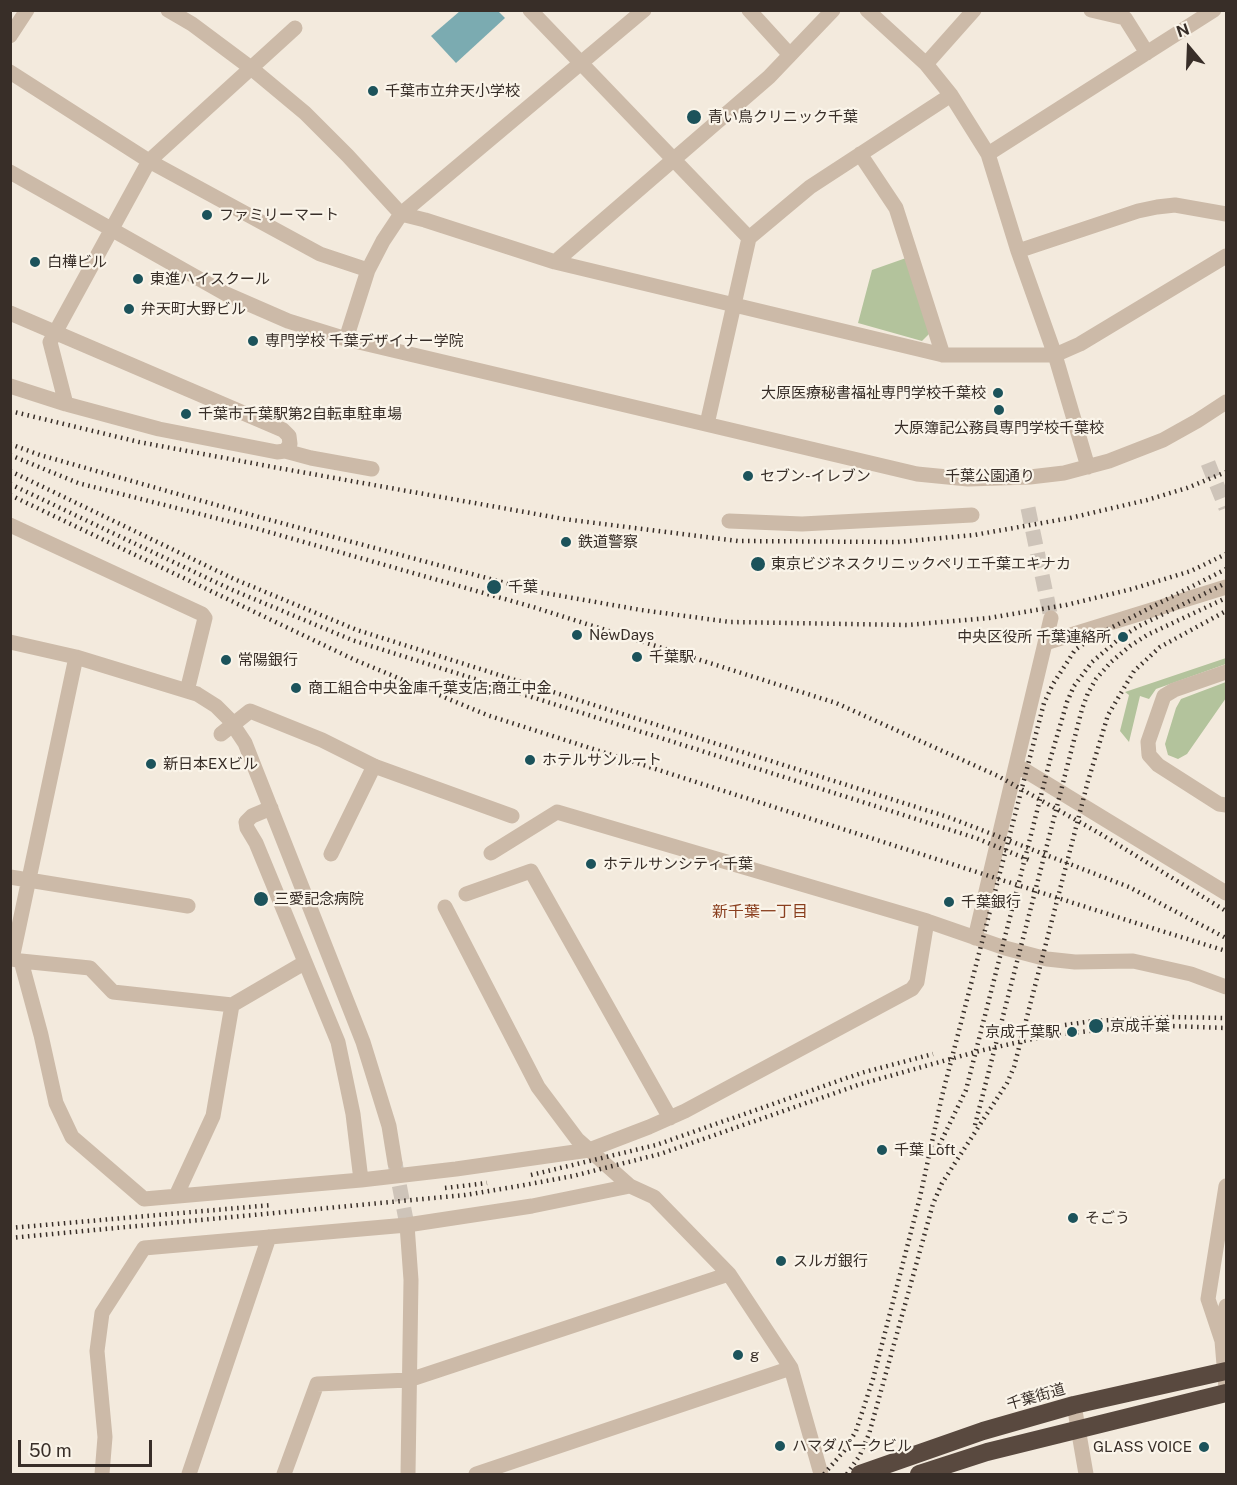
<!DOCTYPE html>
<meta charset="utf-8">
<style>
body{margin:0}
#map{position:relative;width:1237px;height:1485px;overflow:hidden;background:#f3eadd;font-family:"Public Sans",sans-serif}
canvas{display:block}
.frame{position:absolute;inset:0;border:12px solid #382e28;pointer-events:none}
.north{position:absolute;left:1159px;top:18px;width:60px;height:60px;-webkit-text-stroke:4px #faf4e9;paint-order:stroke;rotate:341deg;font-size:16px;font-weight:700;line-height:24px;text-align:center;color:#382e28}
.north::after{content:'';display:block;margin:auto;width:21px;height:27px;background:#382e28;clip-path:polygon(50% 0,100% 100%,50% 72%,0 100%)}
.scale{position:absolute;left:18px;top:1440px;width:134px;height:27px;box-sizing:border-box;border:3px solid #382e28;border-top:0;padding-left:8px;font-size:18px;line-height:21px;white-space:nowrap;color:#382e28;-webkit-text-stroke:4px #faf4e9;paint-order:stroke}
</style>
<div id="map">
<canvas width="1237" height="1485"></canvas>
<div class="frame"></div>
<div class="north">N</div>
<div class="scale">50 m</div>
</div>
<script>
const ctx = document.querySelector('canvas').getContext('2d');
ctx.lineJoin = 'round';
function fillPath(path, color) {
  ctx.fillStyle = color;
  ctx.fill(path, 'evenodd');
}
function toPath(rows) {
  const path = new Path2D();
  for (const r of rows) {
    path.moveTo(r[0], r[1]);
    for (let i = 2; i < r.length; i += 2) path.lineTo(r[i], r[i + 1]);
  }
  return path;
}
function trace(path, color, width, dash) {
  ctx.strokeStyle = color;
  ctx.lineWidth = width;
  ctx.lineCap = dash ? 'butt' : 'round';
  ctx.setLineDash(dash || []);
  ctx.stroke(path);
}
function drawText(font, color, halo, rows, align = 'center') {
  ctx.font = font + ' "Public Sans","Noto Sans JP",sans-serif';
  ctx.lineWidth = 4.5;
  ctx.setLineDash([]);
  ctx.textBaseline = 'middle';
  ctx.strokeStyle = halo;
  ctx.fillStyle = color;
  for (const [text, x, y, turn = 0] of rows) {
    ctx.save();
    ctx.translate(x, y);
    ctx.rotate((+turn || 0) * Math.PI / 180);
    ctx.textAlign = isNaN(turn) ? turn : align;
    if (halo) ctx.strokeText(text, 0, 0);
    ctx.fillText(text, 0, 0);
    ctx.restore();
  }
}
const green = toPath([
 [906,258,930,333,922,341,858,323,872,270],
 [1226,658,1226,664,1156,689,1149,699,1140,696,1129,742,1120,731,1129,695,1125,692],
 [1226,682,1226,698,1187,754,1178,759,1168,755,1165,744,1176,708,1181,699]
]);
const water = toPath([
 [460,11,498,11,505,18,456,63,431,36]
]);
const minorTunnel = toPath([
 [1208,463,1226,508],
 [1028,508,1051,618],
 [395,1163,407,1225]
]);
const minor = toPath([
 [168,10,192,24,251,68,305,113,348,156,401,214,425,220,555,262,943,355,1055,355,1080,344,1226,256],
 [530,10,749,238],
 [749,10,790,55],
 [867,10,926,64,951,95,988,154,1018,251,1055,355,1088,467],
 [1091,10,1125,18,1147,53],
 [10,36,27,10],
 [926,64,974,10],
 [10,72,149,161,320,254,368,270],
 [860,154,896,208,943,355],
 [988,154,1214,10],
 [10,172,226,294,288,321,346,339,917,474,968,479,1030,477,1064,473,1109,461,1163,440,1197,421,1226,402],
 [1018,251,1138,211,1157,207,1175,205,1226,214],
 [555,262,769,77,833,10],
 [10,313,283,430,289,436,290,444,285,451],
 [346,339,368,270,383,241,401,214,644,10],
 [10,386,66,404,159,429,277,452,285,451,311,458,372,469],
 [66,404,50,342,149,161,295,28],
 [707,424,749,238,810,187,951,95],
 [729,521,802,524,972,515],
 [10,525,202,614,205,618,187,691],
 [1051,618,1016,765,1226,893],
 [10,642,76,657,197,694,216,706,229,719,245,743,363,1042,389,1126,395,1163],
 [1045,643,1226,587],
 [76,657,12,959,21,961,41,1035,56,1103,72,1137,144,1199,361,1180,456,1169,589,1150,649,1127,685,1111,912,989,917,982,927,921],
 [1226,672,1174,690,1164,696,1148,742,1149,755,1158,765,1219,804,1226,805],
 [374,766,512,816],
 [271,808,252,816,246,822,247,828,256,843,338,1042,353,1114,361,1180],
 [491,853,557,812,927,921,1005,948,1047,959,1075,962,1133,961,1191,974,1226,987],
 [10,877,188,906],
 [466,894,531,871,670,1118],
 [445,907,538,1087,577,1139,630,1186],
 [975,938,1016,765],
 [21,961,90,968,113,992,232,1005,304,963],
 [176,1196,213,1116,232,1005],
 [407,1225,411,1280,408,1474],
 [1226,1306,1222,1341,1226,1389],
 [1222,1341,1208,1299,1226,1186],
 [1074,1405,1086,1474],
 [102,1474,105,1437,97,1351,102,1313,144,1248,407,1225,532,1206,630,1186,654,1197,729,1274,791,1368,821,1474],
 [189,1474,269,1237],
 [284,1474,317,1384,409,1380,729,1274],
 [476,1474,791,1368]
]);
const highway = toPath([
 [860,1474,983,1431,1074,1405,1226,1371],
 [919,1474,987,1452,1226,1393]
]);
const rail = toPath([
 [10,411,139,442,273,467,564,519,738,541,898,542,974,535,1070,518,1147,500,1187,488,1226,472],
 [10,444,40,455,259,517,539,592,641,610,730,622,907,625,989,618,1066,605,1132,589,1191,571,1226,554],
 [10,455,78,483,251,527,533,607,836,703,998,776,1099,833,1226,911],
 [10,471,234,579,357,630,948,817,1129,887,1226,938],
 [10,484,230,589,352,640,976,838,1029,860],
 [10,495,355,660,487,715,1136,923,1226,951],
 [1065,1025,1094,1021,1169,1017,1226,1018],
 [975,1125,1082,709,1088,693,1096,679,1111,662,1130,646,1147,635,1226,598],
 [934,1156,966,1090,1050,760,1067,702,1074,686,1092,662,1120,638,1139,626,1226,583],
 [531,1175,656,1145,861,1073,933,1054],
 [445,1188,487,1183],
 [10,1228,272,1205],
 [10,1238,465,1195,519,1186,573,1176,660,1154,861,1084,979,1051,1046,1036,1098,1030,1170,1026,1226,1028],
 [824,1474,844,1451,856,1431,873,1379,920,1197,942,1096,1044,703,1053,684,1075,650,1093,637,1226,569],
 [847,1474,860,1455,869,1434,933,1204,942,1183,1007,1083,1014,1067,1088,781,1108,715,1134,671,1160,647,1226,611]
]);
const minorBridge = toPath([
 [221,734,250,711,322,740,374,766,331,854]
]);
const markers = [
 [373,91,6,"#1c535b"],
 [694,117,8,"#1c535b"],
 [207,215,6,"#1c535b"],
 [35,262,6,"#1c535b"],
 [138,279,6,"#1c535b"],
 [129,309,6,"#1c535b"],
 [253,341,6,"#1c535b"],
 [998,393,6,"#1c535b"],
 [999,410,6,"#1c535b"],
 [186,414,6,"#1c535b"],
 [748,476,6,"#1c535b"],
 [566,542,6,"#1c535b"],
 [758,564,8,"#1c535b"],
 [494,587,8,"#1c535b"],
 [577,635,6,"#1c535b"],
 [1123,637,6,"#1c535b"],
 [637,657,6,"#1c535b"],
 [226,660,6,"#1c535b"],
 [296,688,6,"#1c535b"],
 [530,760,6,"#1c535b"],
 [151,764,6,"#1c535b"],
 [591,864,6,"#1c535b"],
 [261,899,8,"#1c535b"],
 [949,902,6,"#1c535b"],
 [1096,1026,8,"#1c535b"],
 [1072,1032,6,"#1c535b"],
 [882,1150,6,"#1c535b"],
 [1073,1218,6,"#1c535b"],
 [781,1261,6,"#1c535b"],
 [738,1355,6,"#1c535b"],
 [780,1446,6,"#1c535b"],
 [1204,1447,6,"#1c535b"]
];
const poiNames = [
 ["千葉市立弁天小学校",385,91],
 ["青い鳥クリニック千葉",708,117],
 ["ファミリーマート",219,215],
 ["白樺ビル",47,262],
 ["東進ハイスクール",150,279],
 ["弁天町大野ビル",141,309],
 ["専門学校 千葉デザイナー学院",265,341],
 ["大原医療秘書福祉専門学校千葉校",986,393,"right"],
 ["千葉市千葉駅第2自転車駐車場",198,414],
 ["大原簿記公務員専門学校千葉校",999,428,"center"],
 ["セブン-イレブン",760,476],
 ["鉄道警察",578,542],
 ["東京ビジネスクリニックペリエ千葉エキナカ",771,564],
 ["千葉",508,587],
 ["NewDays",589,635],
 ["中央区役所 千葉連絡所",1111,637,"right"],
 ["千葉駅",649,657],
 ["常陽銀行",238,660],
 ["商工組合中央金庫千葉支店;商工中金",308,688],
 ["ホテルサンルート",542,760],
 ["新日本EXビル",163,764],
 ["ホテルサンシティ千葉",603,864],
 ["三愛記念病院",274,899],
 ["千葉銀行",961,902],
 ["京成千葉",1110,1026],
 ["京成千葉駅",1060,1032,"right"],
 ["千葉 Loft",894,1150],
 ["そごう",1085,1218],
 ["スルガ銀行",793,1261],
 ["g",750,1355],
 ["ハマダパークビル",792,1446],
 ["GLASS VOICE",1192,1447,"right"]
];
const streetNames = [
 ["千葉公園通り",990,476],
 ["千葉街道",1036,1397,-16]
];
const neighbourhoodNames = [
 ["新千葉一丁目",760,912]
];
fillPath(green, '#b3c39c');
fillPath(water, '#7babb1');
trace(minorTunnel, '#cec4b9', 15, [15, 8]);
trace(minor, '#ccbaa8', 15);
trace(highway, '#59493f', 18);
trace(rail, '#382e28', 4.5, [1.5, 4.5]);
trace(minorBridge, '#ccbaa8', 15);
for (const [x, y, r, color] of markers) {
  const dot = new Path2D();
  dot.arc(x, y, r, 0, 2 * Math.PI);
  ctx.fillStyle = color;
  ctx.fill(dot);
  trace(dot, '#faf4e9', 2);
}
drawText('15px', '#382e28', '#faf4e9', poiNames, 'left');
drawText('15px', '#382e28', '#faf4e9', streetNames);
drawText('16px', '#8a3f1f', '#faf4e9', neighbourhoodNames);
</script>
